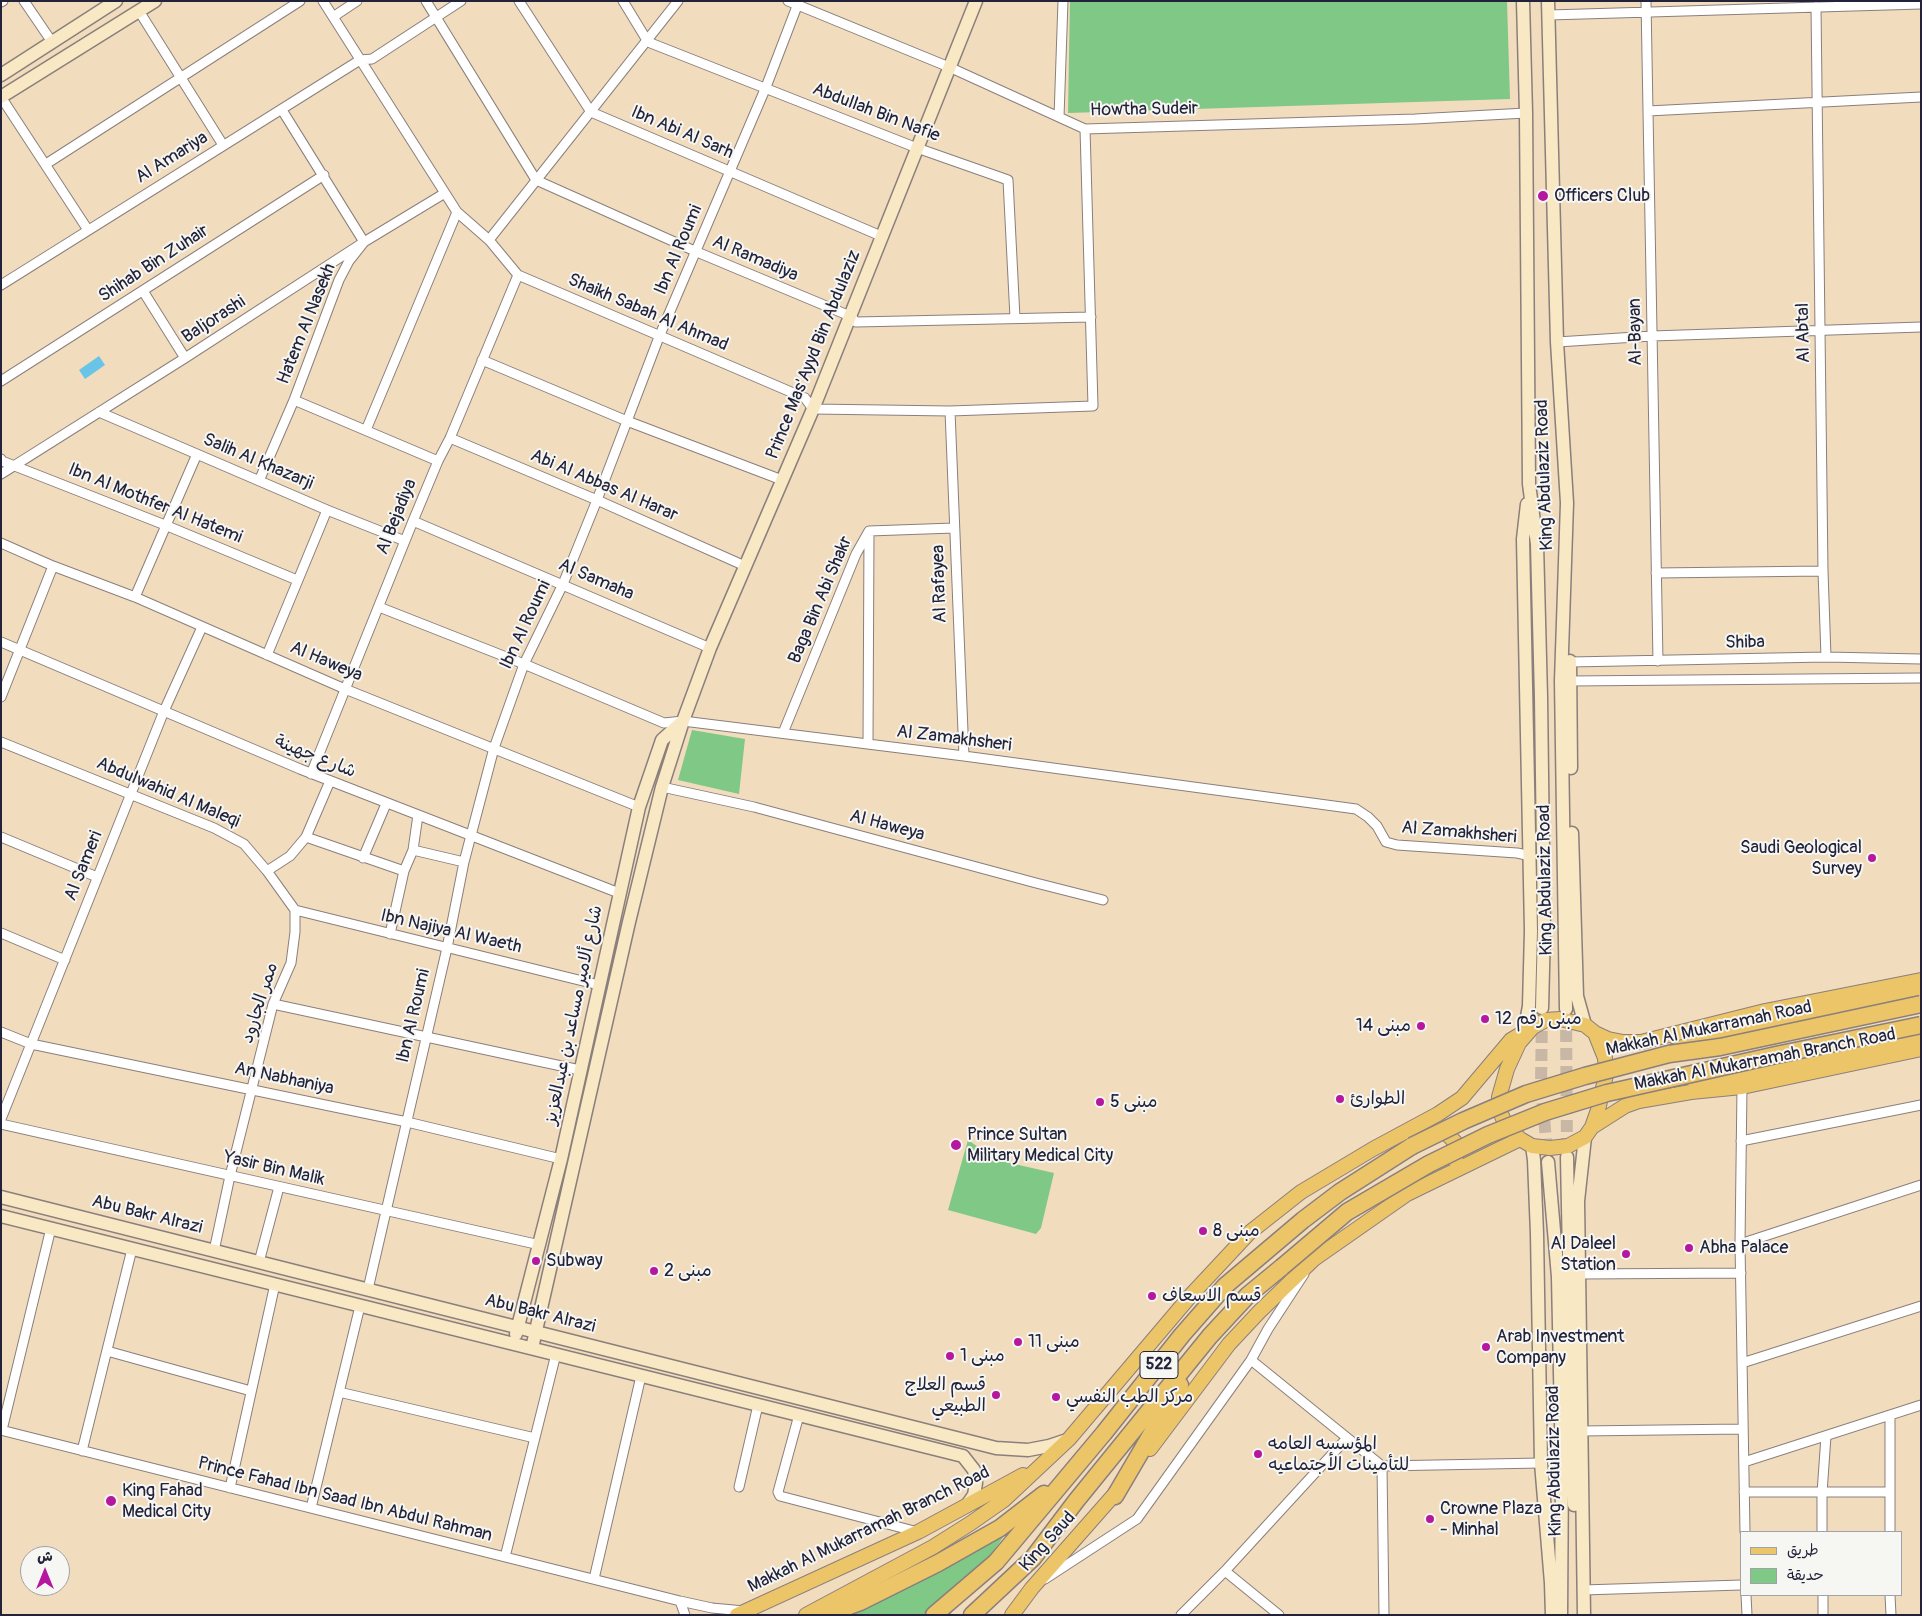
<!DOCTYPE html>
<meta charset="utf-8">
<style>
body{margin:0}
#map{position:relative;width:1922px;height:1616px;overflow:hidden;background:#f2dcbe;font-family:Pangolin,"Playpen Sans Arabic",sans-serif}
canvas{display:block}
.frame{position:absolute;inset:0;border:2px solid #22223b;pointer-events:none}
.legend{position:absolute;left:1740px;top:1531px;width:162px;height:65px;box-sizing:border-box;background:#f6f6f2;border:1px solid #a1a1a9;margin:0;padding:6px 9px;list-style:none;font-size:15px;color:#22223b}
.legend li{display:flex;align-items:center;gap:10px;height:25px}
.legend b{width:25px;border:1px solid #a1a1a9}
.north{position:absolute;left:20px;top:1546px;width:50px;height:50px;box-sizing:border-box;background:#f6f6f2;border:1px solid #a1a1a9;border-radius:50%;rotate:0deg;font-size:14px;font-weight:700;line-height:20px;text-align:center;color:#22223b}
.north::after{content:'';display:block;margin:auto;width:18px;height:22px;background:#b5179e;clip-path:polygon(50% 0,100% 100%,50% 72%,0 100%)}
</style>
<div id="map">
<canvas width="1922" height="1616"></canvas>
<div class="frame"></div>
<ul class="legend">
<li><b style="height:6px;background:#edc569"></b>طريق</li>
<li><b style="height:14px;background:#7fc885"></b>حديقة</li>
</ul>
<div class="north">ش</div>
</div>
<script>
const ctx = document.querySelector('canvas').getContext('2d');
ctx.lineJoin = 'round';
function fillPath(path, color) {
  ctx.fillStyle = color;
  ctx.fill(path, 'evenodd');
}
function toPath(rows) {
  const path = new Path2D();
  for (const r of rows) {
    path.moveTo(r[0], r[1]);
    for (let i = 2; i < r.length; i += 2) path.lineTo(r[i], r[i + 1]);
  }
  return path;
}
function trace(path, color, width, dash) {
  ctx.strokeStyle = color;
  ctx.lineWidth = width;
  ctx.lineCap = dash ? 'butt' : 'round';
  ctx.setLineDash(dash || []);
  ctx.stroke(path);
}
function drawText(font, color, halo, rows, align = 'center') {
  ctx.font = font + ' Pangolin,"Playpen Sans Arabic",sans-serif';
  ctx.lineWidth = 4;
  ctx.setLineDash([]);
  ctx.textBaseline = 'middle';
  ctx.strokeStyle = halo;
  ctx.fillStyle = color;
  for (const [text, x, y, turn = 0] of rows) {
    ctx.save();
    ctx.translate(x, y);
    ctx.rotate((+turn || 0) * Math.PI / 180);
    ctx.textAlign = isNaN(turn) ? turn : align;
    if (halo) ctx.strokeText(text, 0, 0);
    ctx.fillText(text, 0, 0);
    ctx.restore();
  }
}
const green = toPath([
 [1070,1,1507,1,1510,99,1068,113],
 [692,730,745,739,739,794,678,780],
 [968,1140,997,1160,1054,1173,1041,1228,1036,1234,948,1210],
 [1006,1533,950,1615,846,1615]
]);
const water = toPath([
 [99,356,105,365,85,379,79,370]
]);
const secondaryTunnel = toPath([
 [1566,1012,1567,1155],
 [1542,1013,1541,1084,1548,1162]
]);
const street = toPath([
 [24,1,52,42],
 [323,1,457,212,489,240,518,275,805,398,813,409,950,411,1093,406,1085,129],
 [426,1,536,180,697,252,850,316,856,322,1091,317],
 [519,1,591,112,881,236],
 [623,1,648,42,917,148,1008,180,1015,318],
 [788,1,949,67,1085,129,1415,119,1526,113],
 [1646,1,1658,661],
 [1,2,3,1],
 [1816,7,1823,571,1826,657],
 [139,11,223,145],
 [1549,15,1921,4],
 [333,17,357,1],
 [1,97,88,230],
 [1648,111,1921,97],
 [1059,117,1063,1],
 [46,164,300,1],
 [489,240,678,1],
 [1,285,360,60,372,59,461,1],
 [143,291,185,358],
 [1557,342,1652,336,1921,327],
 [482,360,627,421,782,480],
 [1,381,324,175],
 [294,400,438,461],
 [950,411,964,756],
 [99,412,327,510,405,541],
 [366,430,457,212],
 [450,438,597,500,745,566],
 [1,459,2,461,165,525,297,580],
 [1,474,185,358,364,242,445,193],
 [259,481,294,400,339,280,349,261,364,242,282,110],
 [413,521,710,648],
 [1,543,53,566,135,597,345,689,639,807],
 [1656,573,1823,571],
 [135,597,197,454],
 [379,607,524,664,664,723,683,721,964,756,1356,809,1368,817,1377,826,1386,842,1397,845,1517,853,1531,856],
 [1,642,300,769,619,893],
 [267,655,327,510],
 [1570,662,1826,657,1921,659],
 [1570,681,1921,678],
 [1,697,53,566],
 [783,733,856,554,869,531,954,528],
 [1,742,214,828,244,844,267,871,295,910],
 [868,744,869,532],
 [311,774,413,521,438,461,450,438,518,275],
 [662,787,754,807,1036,883,1103,900],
 [1,837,97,877],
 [306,837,404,871],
 [413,850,464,862],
 [363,858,386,804],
 [267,871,290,856,306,837,330,781],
 [295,910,599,985],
 [1,933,65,960],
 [390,934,404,871,413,850,418,815],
 [273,1004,580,1070],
 [1,1032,31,1044,407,1122,561,1159],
 [1742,1087,1740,1244,1745,1532],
 [1,1119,164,711,202,627],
 [1,1124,540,1245],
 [1741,1141,1921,1105],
 [1740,1244,1921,1185],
 [214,1251,230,1176,273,1004,291,963,295,932,295,910],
 [259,1262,279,1187],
 [1580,1274,1741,1273],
 [368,1289,447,948,464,862,494,748,524,664,563,584,597,500,659,337,766,87,799,1],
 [107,1351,251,1391],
 [1251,1360,1382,1466,1541,1463],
 [1742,1363,1921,1306],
 [339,1392,535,1438],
 [799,1415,778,1492,780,1496,918,1532],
 [1890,1415,1890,1532],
 [1,1430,680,1601,712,1608,744,1611],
 [2,1430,51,1228],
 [1581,1431,1743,1429],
 [82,1451,132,1249],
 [1744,1462,1921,1405],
 [1382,1466,1384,1615],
 [739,1487,758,1405],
 [230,1488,275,1284],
 [1744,1492,1890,1492],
 [311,1508,360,1306],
 [1822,1532,1822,1493,1826,1436],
 [505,1557,556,1354],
 [1225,1571,1279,1615],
 [594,1579,641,1376],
 [1045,1579,1137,1519,1251,1360,1268,1329,1304,1274],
 [1583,1590,1741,1585],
 [1746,1595,1747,1615],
 [1823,1595,1823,1615],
 [1890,1595,1891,1615],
 [680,1601,685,1615],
 [1181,1615,1225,1571,1347,1438]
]);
const secondary = toPath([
 [1523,1,1526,113,1529,484,1537,544,1541,697,1544,929,1542,1008],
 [1548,1,1557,342,1567,503,1561,681,1566,1009],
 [1,75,116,1],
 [1,97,155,1],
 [1570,661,1571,768],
 [1572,833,1577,996,1585,1025],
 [1523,1038,1529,1006,1531,931,1523,539,1527,504],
 [1532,1146,1534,1160,1537,1234,1541,1463,1551,1583,1552,1615],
 [1567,1157,1574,1505],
 [1548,1162,1558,1277,1562,1468,1561,1615],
 [1,1197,996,1448,1028,1450,1049,1446,1067,1440],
 [1,1216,963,1456,974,1470,976,1483,974,1495,967,1505],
 [516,1334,561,1159,639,807,662,740,683,721],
 [532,1348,629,922,662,787,683,721,710,648,813,409,976,1],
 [1584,1615,1578,1201,1585,1137]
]);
const primary = toPath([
 [1560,1019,1585,1025,1595,1033,1605,1058,1606,1075,1598,1110,1592,1127,1585,1137,1568,1146,1550,1148,1532,1146,1520,1139,1506,1125,1501,1114,1499,1097,1507,1069,1519,1043,1533,1027,1546,1020,1560,1019],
 [1595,1033,1608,1039,1623,1042,1641,1042,1765,1011,1921,980],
 [1692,1079,1720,1077,1775,1070,1921,1039],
 [1592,1127,1625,1106,1639,1101,1691,1092,1742,1087,1921,1049],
 [1434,1133,1446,1133,1455,1142,1456,1157,1454,1159],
 [1150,1449,1229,1344,1259,1312,1314,1259,1407,1194,1520,1139],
 [737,1615,918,1532,1023,1475],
 [806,1615,933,1547,971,1523,1004,1500,1069,1439,1192,1294,1249,1233,1301,1192,1373,1149,1438,1114,1462,1098,1511,1040,1533,1027],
 [1012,1615,1032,1588,1120,1488]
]);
const highway = toPath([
 [1676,1051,1708,1037,1741,1027,1921,990],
 [1115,1496,1180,1385],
 [825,1615,860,1602,938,1563,1000,1528,1044,1494],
 [934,1615,996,1562,1104,1433,1182,1335,1225,1286,1303,1220,1340,1192,1412,1146],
 [972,1615,1033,1558,1076,1501,1210,1336,1248,1295,1282,1267]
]);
const highwayBridge = toPath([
 [1412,1146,1463,1121,1526,1094,1585,1076,1669,1054,1720,1047,1921,1004],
 [1282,1267,1347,1212,1429,1164,1488,1135,1545,1112,1607,1093,1776,1055,1921,1025]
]);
const markers = [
 [1543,196,6,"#b5179e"],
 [1872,858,5,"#b5179e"],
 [1485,1019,5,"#b5179e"],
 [1421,1026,5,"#b5179e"],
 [1340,1099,5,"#b5179e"],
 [1100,1102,5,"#b5179e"],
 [956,1145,6,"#b5179e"],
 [1203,1231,5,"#b5179e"],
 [1689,1248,5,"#b5179e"],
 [1626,1254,5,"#b5179e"],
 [536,1261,5,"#b5179e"],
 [654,1271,5,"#b5179e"],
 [1152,1296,5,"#b5179e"],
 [1018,1342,5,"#b5179e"],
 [1486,1347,5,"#b5179e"],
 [950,1356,5,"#b5179e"],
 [996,1395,5,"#b5179e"],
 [1056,1397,5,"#b5179e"],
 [1258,1454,5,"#b5179e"],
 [111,1501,6,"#b5179e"],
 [1430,1519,5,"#b5179e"]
];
const shields = [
 [1159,1365,38]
];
const shieldNames = [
 ["522",1159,1365]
];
const streetNames = [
 ["Howtha Sudeir",1144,110,-1],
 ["Abdullah Bin Nafie",876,113,21],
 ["Ibn Abi Al Sarh",682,133,23],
 ["Al Amariya",172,158,-32],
 ["Ibn Al Roumi",679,250,-67],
 ["Al Ramadiya",755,259,23],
 ["Shihab Bin Zuhair",154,264,-33],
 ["Shaikh Sabah Al Ahmad",648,313,23],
 ["Baljorashi",214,320,-33],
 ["Hatem Al Nasekh",307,324,-68],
 ["Al-Bayan",1636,332,-91],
 ["Al Abtal",1804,333,-91],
 ["Prince Mas'Ayyd Bin Abdulaziz",814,355,-68],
 ["Salih Al Khazarji",258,462,23],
 ["King Abdulaziz Road",1545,475,-92],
 ["Abi Al Abbas Al Harar",604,486,23],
 ["Ibn Al Mothfer Al Hatemi",155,504,22],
 ["Al Bejadiya",397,517,-68],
 ["Al Samaha",596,580,23],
 ["Al Rafayea",940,584,-92],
 ["Baga Bin Abi Shakr",821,600,-67],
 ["Ibn Al Roumi",526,625,-65],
 ["Shiba",1745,643,-1],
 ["Al Haweya",326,662,23],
 ["Al Zamakhsheri",954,739,7],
 ["شارع جهينة",315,757,22],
 ["Abdulwahid Al Maleqi",168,793,23],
 ["Al Haweya",887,826,15],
 ["Al Zamakhsheri",1459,833,5],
 ["Al Sameri",84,866,-68],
 ["King Abdulaziz Road",1546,880,-91],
 ["Ibn Najiya Al Waeth",451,932,13],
 ["ممر الجارود",260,1003,-72],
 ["شارع ألامير مساعد بن عبدالعزيز",574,1015,-78],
 ["Ibn Al Roumi",414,1016,-77],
 ["Makkah Al Mukarramah Road",1709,1029,-12],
 ["Makkah Al Mukarramah Branch Road",1765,1060,-11],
 ["An Nabhaniya",284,1079,12],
 ["Yasir Bin Malik",274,1169,13],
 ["Abu Bakr Alrazi",147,1215,14],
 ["Abu Bakr Alrazi",540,1314,14],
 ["King Abdulaziz Road",1555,1461,-91],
 ["Prince Fahad Ibn Saad Ibn Abdul Rahman",345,1500,14],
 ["Makkah Al Mukarramah Branch Road",869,1530,-26],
 ["King Saud",1048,1542,-48]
];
const poiNames = [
 ["Officers Club",1554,196],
 ["Saudi Geological",1862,848,"right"],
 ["Survey",1862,869,"right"],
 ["مبنى رقم 12",1495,1019],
 ["مبنى 14",1411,1026,"right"],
 ["الطوارئ",1350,1099],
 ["مبنى 5",1110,1102],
 ["Prince Sultan",967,1135],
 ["Military Medical City",967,1156],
 ["مبنى 8",1213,1231],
 ["Al Daleel",1616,1244,"right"],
 ["Station",1616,1265,"right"],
 ["Abha Palace",1699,1248],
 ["Subway",546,1261],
 ["مبنى 2",664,1271],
 ["قسم الاسعاف",1162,1296],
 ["Arab Investment",1496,1337],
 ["Company",1496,1358],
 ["مبنى 11",1028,1342],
 ["مبنى 1",960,1356],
 ["قسم العلاج",986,1385,"right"],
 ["الطبيعي",986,1406,"right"],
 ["مركز الطب النفسي",1066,1397],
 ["المؤسسه العامه",1268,1444],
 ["للتأمينات الأجتماعيه",1268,1465],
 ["King Fahad",122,1491],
 ["Medical City",122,1512],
 ["Crowne Plaza",1440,1509],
 ["- Minhal",1440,1530]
];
fillPath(green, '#7fc885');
fillPath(water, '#69c4e7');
trace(secondaryTunnel, '#c8b7a4', 12, [12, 6]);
trace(street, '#8a7f7c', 11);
trace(secondary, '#8a7f7c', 15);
trace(primary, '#8a7f7c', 16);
trace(highway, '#8a7f7c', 19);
trace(street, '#fff', 9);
trace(secondary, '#f8e8c3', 12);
trace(primary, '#edc569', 14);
trace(highway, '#edc569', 16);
trace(highwayBridge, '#8a7f7c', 19, []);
trace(highwayBridge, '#edc569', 16);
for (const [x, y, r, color] of markers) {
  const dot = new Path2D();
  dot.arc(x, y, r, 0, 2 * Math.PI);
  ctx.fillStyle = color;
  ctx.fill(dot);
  trace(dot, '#f6f6f2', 2);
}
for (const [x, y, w] of shields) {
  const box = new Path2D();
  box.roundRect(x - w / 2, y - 13.5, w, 27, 4);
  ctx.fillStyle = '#f6f6f2';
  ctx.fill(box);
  trace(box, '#22223b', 1);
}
drawText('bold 16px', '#22223b', null, shieldNames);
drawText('18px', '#22223b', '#f6f6f2', streetNames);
drawText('18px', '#22223b', '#f6f6f2', poiNames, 'left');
</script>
